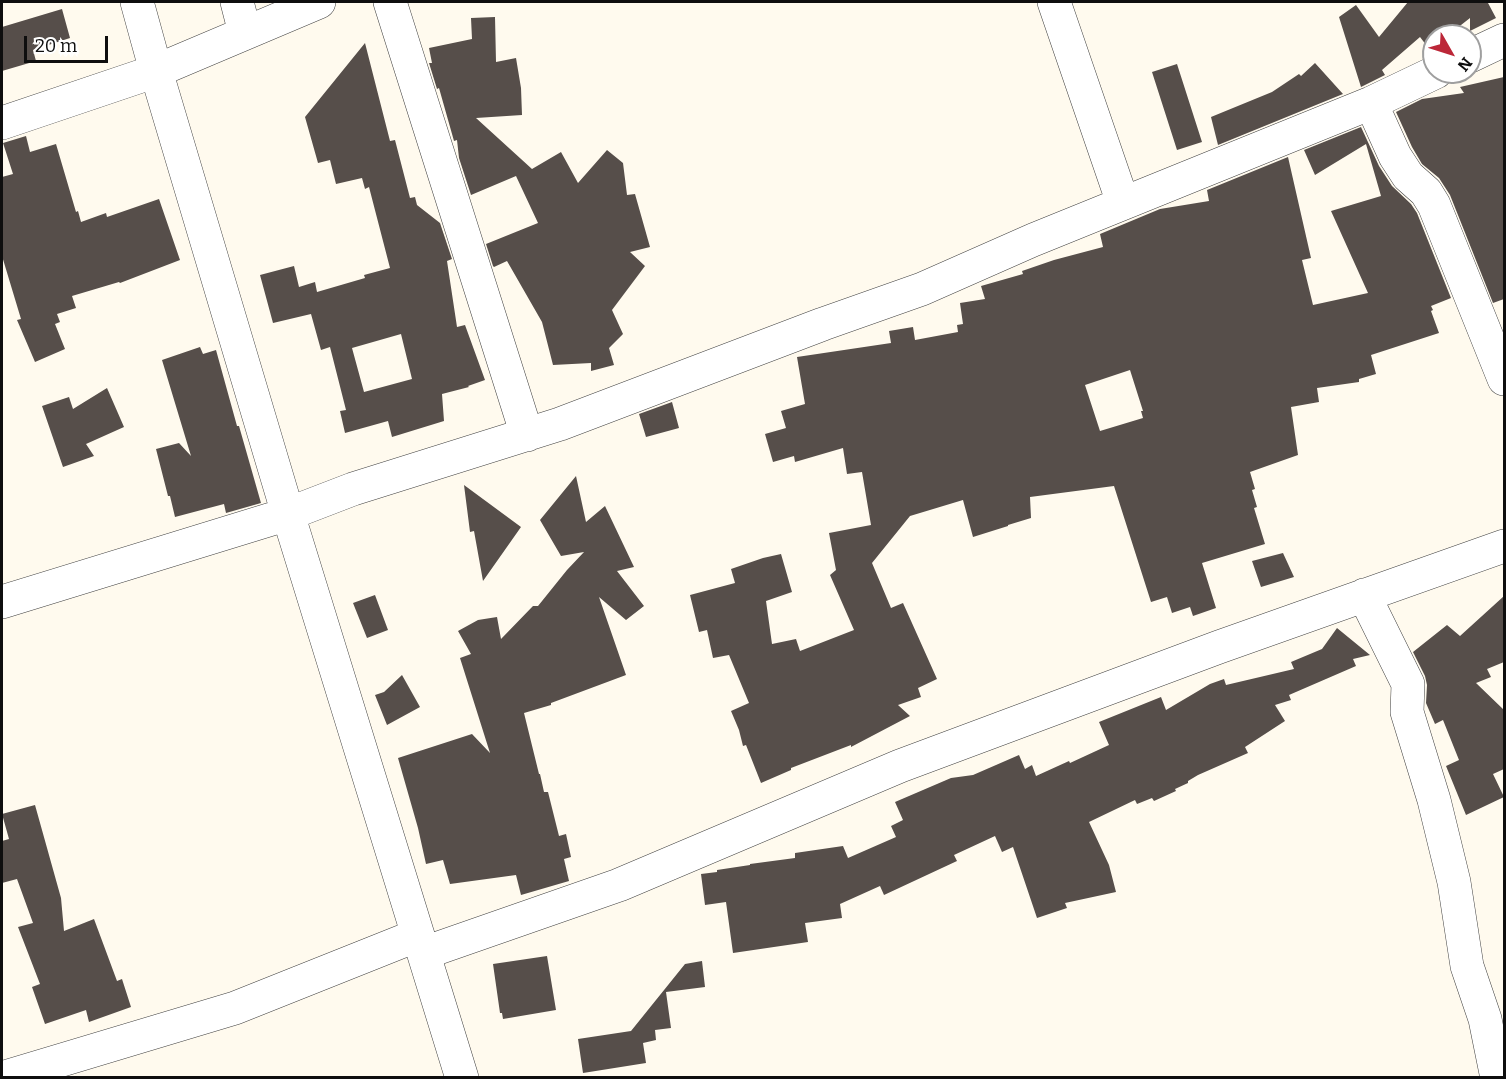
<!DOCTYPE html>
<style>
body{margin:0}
#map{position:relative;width:1506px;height:1079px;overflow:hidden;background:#fffaee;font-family:Bitter,serif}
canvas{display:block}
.frame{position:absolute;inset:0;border:3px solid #0e0e0e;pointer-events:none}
.north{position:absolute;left:1422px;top:24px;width:60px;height:60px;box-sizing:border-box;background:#fff;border:2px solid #9f9f9f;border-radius:50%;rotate:129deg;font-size:16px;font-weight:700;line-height:24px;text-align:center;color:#0e0e0e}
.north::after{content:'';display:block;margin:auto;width:21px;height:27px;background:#bc2738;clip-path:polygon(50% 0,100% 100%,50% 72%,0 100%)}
.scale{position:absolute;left:24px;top:36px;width:84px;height:27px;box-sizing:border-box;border:3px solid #0e0e0e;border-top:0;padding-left:8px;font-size:18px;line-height:21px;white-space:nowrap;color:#0e0e0e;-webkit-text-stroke:4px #fff;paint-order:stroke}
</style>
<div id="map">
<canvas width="1506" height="1079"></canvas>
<div class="frame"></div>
<div class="north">N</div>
<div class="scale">20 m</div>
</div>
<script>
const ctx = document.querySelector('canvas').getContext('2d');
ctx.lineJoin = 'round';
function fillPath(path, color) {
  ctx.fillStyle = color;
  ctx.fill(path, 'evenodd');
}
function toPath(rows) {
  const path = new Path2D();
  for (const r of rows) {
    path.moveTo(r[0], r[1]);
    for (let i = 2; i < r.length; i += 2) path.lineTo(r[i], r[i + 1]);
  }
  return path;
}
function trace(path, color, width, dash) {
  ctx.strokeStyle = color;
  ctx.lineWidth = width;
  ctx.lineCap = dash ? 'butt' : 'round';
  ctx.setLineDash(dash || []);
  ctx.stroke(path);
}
const building = toPath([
 [1408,2,1490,2,1488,3,1496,18,1470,31,1470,18,1447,36,1434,36,1434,46,1430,50,1420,37,1382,70,1385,75,1361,87,1339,17,1356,5,1379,37],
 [62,9,70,38,33,50,36,61,2,71,2,27],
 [495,17,496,62,516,58,521,88,522,115,476,118,532,169,561,152,578,183,607,150,623,163,627,195,635,194,650,247,630,252,645,266,612,310,623,334,609,348,614,365,591,371,591,363,553,365,542,322,507,261,494,267,493,266,486,244,538,223,516,176,471,195,459,158,457,140,454,141,439,88,437,89,429,63,432,63,429,48,472,39,471,18],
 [365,43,390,141,395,140,410,198,415,197,417,205,440,223,452,259,447,261,457,327,465,325,485,380,468,386,469,387,442,394,444,421,392,437,388,421,345,433,340,411,346,410,330,347,321,350,311,314,273,323,260,275,294,266,299,287,315,282,317,292,365,278,364,275,390,268,369,187,365,189,362,178,336,184,330,160,318,163,305,117],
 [401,334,412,379,364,392,352,348],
 [1315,63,1343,94,1218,145,1211,117,1272,92,1299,74,1301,76],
 [1177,64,1202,142,1177,150,1152,72],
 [1504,77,1504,299,1493,303,1450,195,1439,178,1422,164,1412,147,1396,112,1422,99,1464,93,1460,87],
 [1361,127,1379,166,1392,186,1411,204,1417,213,1451,298,1431,306,1433,310,1431,311,1439,333,1371,355,1376,374,1359,379,1359,382,1317,388,1319,402,1291,407,1298,455,1250,472,1255,489,1252,490,1257,507,1254,508,1265,544,1202,563,1216,608,1193,616,1190,607,1172,613,1167,597,1151,602,1114,486,1030,497,1031,518,1008,525,1008,526,973,537,963,500,910,516,872,563,891,608,903,603,937,679,918,688,921,697,898,705,910,716,851,747,851,745,791,768,791,770,761,783,746,745,743,746,739,730,731,711,749,703,729,655,713,658,707,630,699,632,690,595,735,583,731,569,763,558,781,554,792,592,766,601,772,644,796,639,800,651,854,630,830,575,836,570,829,533,871,525,862,472,847,474,843,448,795,462,794,456,773,462,765,434,786,428,781,411,805,404,797,357,891,343,889,331,913,327,915,340,958,332,957,325,963,324,960,303,985,299,981,286,1023,274,1022,271,1054,260,1103,247,1100,234,1160,209,1209,201,1207,190,1288,157,1311,258,1302,260,1313,305,1368,293,1331,211,1381,196,1366,144,1315,175,1304,150],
 [1130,370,1143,411,1141,411,1143,418,1100,431,1085,385],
 [26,136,30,152,56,144,76,212,78,211,81,222,106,213,107,217,159,199,180,260,120,283,119,282,72,296,76,308,57,314,60,322,55,324,65,349,35,362,17,320,21,319,2,256,2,177,13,174,3,143],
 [200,347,203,354,216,350,237,426,239,426,261,503,226,513,224,504,175,517,170,496,168,496,156,449,179,443,191,456,162,360],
 [107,388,124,427,86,444,94,456,63,467,42,406,69,397,73,409],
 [672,402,679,428,646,437,639,414],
 [576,476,586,522,605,506,634,567,617,571,644,606,626,620,599,597,626,675,551,703,551,705,524,713,539,774,540,774,544,792,548,792,559,836,566,834,571,857,564,859,569,881,521,895,516,875,450,884,443,860,426,864,418,828,398,758,472,734,490,753,460,658,471,654,458,631,478,620,497,617,501,639,533,606,538,606,567,570,584,552,561,556,540,520],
 [464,485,521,527,483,581,474,531,470,532],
 [1283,553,1294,577,1261,587,1252,561],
 [375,595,388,630,367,638,353,603],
 [1504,596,1504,662,1487,669,1491,677,1476,683,1504,710,1504,769,1493,774,1504,797,1466,815,1446,766,1459,760,1443,720,1435,724,1426,703,1427,685,1425,676,1413,652,1447,625,1460,636],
 [1337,628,1370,655,1353,659,1356,666,1289,695,1291,700,1275,705,1285,721,1245,747,1248,753,1198,775,1188,781,1188,783,1175,789,1176,791,1154,801,1152,798,1137,804,1135,800,1089,822,1109,865,1116,892,1065,903,1067,908,1037,918,1013,847,1002,852,995,836,954,855,957,861,884,895,880,886,840,904,842,918,805,923,808,942,733,953,726,902,705,905,701,874,717,872,717,870,750,865,750,864,795,858,795,853,843,846,848,858,896,837,891,826,903,820,895,802,951,778,973,775,1019,755,1025,769,1032,765,1036,776,1069,761,1070,763,1109,745,1099,722,1161,697,1166,710,1210,684,1224,679,1226,685,1294,669,1291,662,1322,649],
 [402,675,420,707,387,725,375,695,384,692],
 [35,805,61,898,64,931,94,919,117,981,122,979,131,1007,89,1022,86,1010,45,1024,32,987,40,984,18,927,33,923,17,879,2,883,2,841,9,839,2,814],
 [547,956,556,1010,503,1019,502,1013,500,1013,493,964],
 [702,961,705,987,666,992,671,1028,655,1030,656,1040,643,1043,646,1063,583,1073,578,1039,631,1031,685,964]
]);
const minor = toPath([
 [137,2,156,71,288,514,462,1078],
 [237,2,245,33],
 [390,2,527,435],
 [1054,2,1123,203],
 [1470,56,1504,40],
 [1371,103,1395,156,1408,176,1426,192,1434,205,1504,379],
 [2,123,156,71,319,2],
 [1364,595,1408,684,1407,712,1434,800,1454,882,1467,966,1485,1019,1497,1078],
 [2,602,288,514,353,489,560,424,823,324,922,289,1033,240,1371,103,1436,72],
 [424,953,619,885,900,766,1219,647,1504,546],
 [2,1078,235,1008,418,935]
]);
fillPath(building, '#564e4a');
trace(minor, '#414141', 34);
trace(minor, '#fff', 33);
</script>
